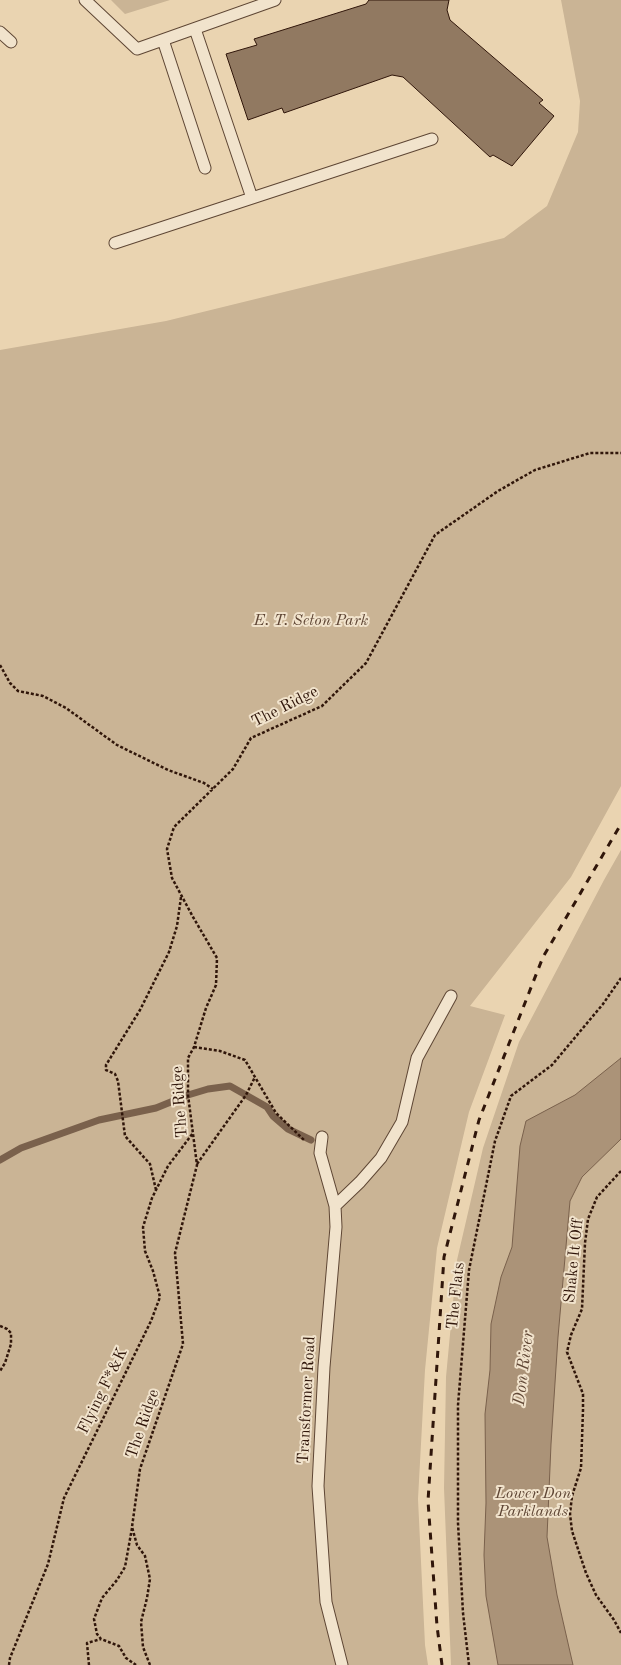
<!DOCTYPE html>
<style>
body{margin:0}
canvas{display:block;background:#ead4b1}
</style>
<canvas width="621" height="1665"></canvas>
<script>
const ctx = document.querySelector('canvas').getContext('2d');
ctx.lineJoin = 'round';
function fillPath(path, color) {
  ctx.fillStyle = color;
  ctx.fill(path, 'evenodd');
}
function toPath(rows) {
  const path = new Path2D();
  for (const r of rows) {
    path.moveTo(r[0], r[1]);
    for (let i = 2; i < r.length; i += 2) path.lineTo(r[i], r[i + 1]);
  }
  return path;
}
function trace(path, color, width, dash) {
  ctx.strokeStyle = color;
  ctx.lineWidth = width;
  ctx.lineCap = dash ? 'butt' : 'round';
  ctx.setLineDash(dash || []);
  ctx.stroke(path);
}
function drawText(font, color, halo, rows, align = 'center') {
  ctx.font = font + ' "Old Standard TT",serif';
  ctx.lineWidth = 4;
  ctx.setLineDash([]);
  ctx.textBaseline = 'middle';
  ctx.strokeStyle = halo;
  ctx.fillStyle = color;
  for (const [text, x, y, turn = 0] of rows) {
    ctx.save();
    ctx.translate(x, y);
    ctx.rotate((+turn || 0) * Math.PI / 180);
    ctx.textAlign = isNaN(turn) ? turn : align;
    if (halo) ctx.strokeText(text, 0, 0);
    ctx.fillText(text, 0, 0);
    ctx.restore();
  }
}
const green = toPath([
 [111,0,170,0,125,14],
 [561,0,621,0,621,786,571,877,470,1006,505,1015,469,1112,437,1248,425,1370,418,1499,425,1645,428,1665,0,1665,0,350,166,321,504,238,547,206,578,132,580,101],
 [621,850,621,1665,451,1665,444,1488,446,1377,457,1260,483,1148,519,1042,604,880]
]);
const water = toPath([
 [621,1058,621,1139,582,1177,570,1201,558,1337,551,1444,547,1537,557,1595,573,1665,498,1665,486,1596,484,1555,486,1503,485,1414,490,1370,491,1324,501,1277,512,1247,520,1146,526,1121,575,1095,621,1058]
]);
const stream = toPath([
 [0,1160,21,1148,99,1120,156,1108,188,1095,208,1089,230,1086,267,1107,273,1116,288,1129,311,1140]
]);
const building = toPath([
 [369,0,449,0,447,10,450,20,543,100,539,103,554,116,512,166,493,155,490,157,403,77,392,75,284,113,282,108,248,120,226,54,257,45,254,39,366,4,369,0]
]);
const path = toPath([
 [0,665,10,683,18,691,43,696,66,708,117,745,168,770,204,783,213,789],
 [194,1047,220,1051,245,1060,276,1113,304,1140],
 [197,1164,246,1095,255,1077],
 [621,1171,597,1197,588,1219,585,1243,582,1309,571,1335,567,1352,583,1394,583,1410,581,1468,572,1496,570,1514,572,1531,586,1573,596,1595,614,1620,621,1633],
 [156,1190,150,1164,125,1136,118,1081,115,1074,106,1070,106,1065,140,1010,169,952,177,926,181,897],
 [0,1326,7,1329,11,1333,11,1344,5,1363,0,1371],
 [132,1528,125,1567,117,1580,102,1598,94,1619,97,1634,101,1639,119,1646,126,1658,136,1665],
 [9,1665,10,1658,48,1564,64,1498,151,1321,160,1297,153,1271,145,1251,143,1227,152,1198,168,1166,193,1133],
 [89,1665,87,1643,101,1639],
 [150,1665,143,1647,141,1622,147,1598,150,1579,145,1556,137,1545,132,1527,140,1469,183,1344,175,1253,197,1165,188,1095,188,1058,194,1047,206,1008,216,985,217,958,193,917,172,878,167,849,174,827,233,769,251,738,322,706,366,663,435,535,498,491,535,470,590,453,621,453],
 [469,1665,463,1613,458,1523,458,1405,469,1270,495,1141,511,1096,552,1065,603,1004,621,978]
]);
const lane = toPath([
 [85,0,137,49,275,0],
 [195,29,252,198],
 [0,32,11,42],
 [163,40,205,168],
 [115,243,432,139],
 [322,1137,320,1153,335,1206,336,1227,324,1367,318,1486,326,1602,342,1665],
 [335,1206,360,1182,381,1158,402,1122,417,1058,451,996]
]);
const rail = toPath([
 [442,1665,437,1626,428,1501,444,1257,479,1120,543,957,621,824]
]);
const parkNames = [
 ["E. T. Seton Park",311,621],
 ["Lower Don",533,1494],
 ["Parklands",533,1512]
];
const streetNames = [
 ["The Ridge",285,707,-27],
 ["The Ridge",180,1102,-94],
 ["Shake It Off",574,1261,-84],
 ["The Flats",456,1296,-84],
 ["Flying F*&K",103,1391,-64],
 ["Transformer Road",307,1400,-87],
 ["The Ridge",143,1424,-71]
];
const waterNames = [
 ["Don River",524,1368,-83]
];
fillPath(green, '#cab495');
fillPath(water, '#ab9378');
trace(water, '#7a614c', 1);
trace(stream, '#7a614c', 7);
fillPath(building, '#917961');
trace(building, '#30160a', 1);
trace(lane, '#5e4634', 13);
trace(path, '#30160a', 2.5, [3, 2]);
trace(lane, '#f1e3cc', 11);
trace(rail, '#30160a', 3, [7, 7]);
drawText('italic 16px', '#5e4534', '#f1e3cc', parkNames);
drawText('16px', '#30160a', '#f1e3cc', streetNames);
drawText('italic 17px', '#614836', '#f1e3cc', waterNames);
</script>
